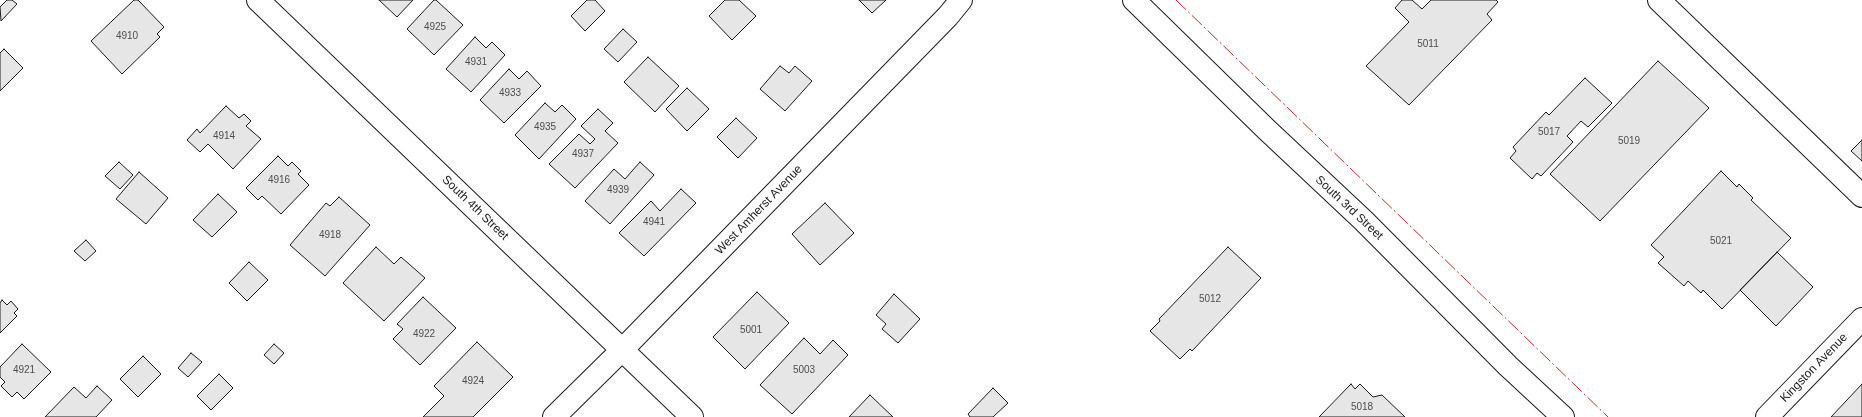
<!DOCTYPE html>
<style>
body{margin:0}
canvas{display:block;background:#fff}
</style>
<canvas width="1862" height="417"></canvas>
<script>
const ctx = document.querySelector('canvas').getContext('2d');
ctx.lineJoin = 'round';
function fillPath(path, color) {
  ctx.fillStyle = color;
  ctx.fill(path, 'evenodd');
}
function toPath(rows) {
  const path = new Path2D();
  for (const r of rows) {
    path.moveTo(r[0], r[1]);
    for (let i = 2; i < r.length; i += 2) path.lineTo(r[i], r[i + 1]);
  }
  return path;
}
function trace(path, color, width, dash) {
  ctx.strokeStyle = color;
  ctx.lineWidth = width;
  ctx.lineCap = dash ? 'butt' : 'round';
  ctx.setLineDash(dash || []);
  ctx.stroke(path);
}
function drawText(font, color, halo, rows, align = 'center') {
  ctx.font = font + ' Helvetica,sans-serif';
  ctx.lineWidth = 3;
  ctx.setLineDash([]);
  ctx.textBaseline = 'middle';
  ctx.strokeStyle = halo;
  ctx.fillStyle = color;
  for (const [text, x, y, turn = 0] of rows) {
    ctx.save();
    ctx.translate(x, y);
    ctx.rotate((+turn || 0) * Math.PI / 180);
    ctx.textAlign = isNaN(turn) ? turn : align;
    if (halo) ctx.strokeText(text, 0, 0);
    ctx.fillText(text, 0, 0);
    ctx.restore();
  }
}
const building = toPath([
 [7,0,12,0,17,4,1,21,0,7,7,0],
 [134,0,138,0,164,27,157,34,160,37,122,74,91,41,134,0],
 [379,0,413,0,397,17,379,0],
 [434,0,436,0,463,25,434,55,407,29,434,0],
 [587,0,595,0,605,11,585,31,571,16,587,0],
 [725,0,739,0,756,16,732,40,709,16,725,0],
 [859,0,886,0,872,13,859,0],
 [1402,0,1412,0,1422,9,1431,0,1496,0,1498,2,1487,14,1492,20,1409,105,1366,66,1409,22,1395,8,1402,0],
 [623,29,637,42,618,62,604,49,623,29],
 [475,37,486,48,492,42,505,55,471,92,446,69,475,37],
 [4,49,23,68,0,91,0,53,4,49],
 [648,57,679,86,655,112,624,82,648,57],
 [1658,61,1709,108,1600,221,1550,174,1658,61],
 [780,66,789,73,795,66,812,81,785,111,760,89,780,66],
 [509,69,519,79,527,71,541,86,504,123,480,100,509,69],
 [1585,78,1612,103,1588,127,1581,121,1567,136,1573,142,1541,176,1537,173,1532,179,1510,158,1516,151,1513,147,1546,112,1549,115,1585,78],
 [687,88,709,109,687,131,666,109,687,88],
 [545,103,555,112,562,105,576,119,539,159,515,135,545,103],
 [226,106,239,118,244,114,251,121,246,126,261,139,233,169,208,144,200,152,187,140,197,129,200,133,226,106],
 [598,109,613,123,605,131,618,143,575,188,549,164,579,134,590,144,595,139,581,126,598,109],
 [736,118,757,138,738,158,717,137,736,118],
 [1862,140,1862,161,1851,151,1862,140],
 [278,156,288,166,292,162,301,171,298,174,309,185,281,214,262,196,258,200,246,188,278,156],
 [119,162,133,175,120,189,105,176,119,162],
 [640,162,654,175,610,224,585,201,614,169,625,179,640,162],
 [1721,171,1737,187,1739,184,1753,198,1751,200,1791,238,1722,309,1703,290,1701,293,1688,281,1684,286,1658,263,1664,257,1651,245,1721,171],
 [139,172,168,198,146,224,116,199,139,172],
 [681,189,696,203,644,256,619,233,651,201,660,211,681,189],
 [218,194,237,212,212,237,193,220,218,194],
 [339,197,370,225,325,276,290,245,326,203,330,206,339,197],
 [825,203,854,233,820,265,792,234,825,203],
 [86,240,96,251,85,261,74,251,86,240],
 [376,247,394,264,401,257,425,278,384,321,343,283,376,247],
 [1228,247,1261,278,1192,351,1190,349,1180,359,1150,331,1160,321,1159,319,1228,247],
 [1777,252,1813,287,1776,326,1740,290,1777,252],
 [249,262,268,280,247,301,229,283,249,262],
 [757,292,789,323,745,369,713,337,757,292],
 [894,294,920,319,898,343,882,329,886,324,876,315,894,294],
 [423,297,456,328,420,365,393,339,403,329,397,324,423,297],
 [2,300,7,305,11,301,18,309,14,313,17,316,0,333,0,303,2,300],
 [804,338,820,354,833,340,848,355,792,414,760,385,804,338],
 [477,342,513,377,473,417,423,417,444,396,434,386,477,342],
 [22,344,51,372,24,399,17,392,12,397,1,386,5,382,0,377,0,367,22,344],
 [274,344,284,353,274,364,264,355,274,344],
 [191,353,202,362,188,377,178,368,191,353],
 [143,356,161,374,138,397,120,379,143,356],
 [219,374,233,388,211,410,197,396,219,374],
 [1351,384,1355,389,1360,384,1373,397,1382,395,1405,417,1319,417,1351,384],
 [1862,384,1862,417,1831,417,1862,384],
 [97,386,112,400,96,417,45,417,74,387,86,398,97,386],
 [993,388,1008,403,993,417,970,417,968,414,993,388],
 [870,395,893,417,849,417,870,395]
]);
const minor = toPath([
 [258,0,692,417],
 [1659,0,1862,196],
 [554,417,622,350,948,16,961,0],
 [1767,417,1862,319]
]);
const tertiary = toPath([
 [1134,0,1266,129,1364,221,1508,366,1563,417]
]);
const power = toPath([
 [1176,0,1608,417]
]);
const numberNames = [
 ["4925",435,27],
 ["4910",127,36],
 ["5011",1428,44],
 ["4931",476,62],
 ["4933",510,93],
 ["4935",545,127],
 ["5017",1549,132],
 ["4914",224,136],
 ["5019",1629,141],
 ["4937",583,154],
 ["4916",279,180],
 ["4939",618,190],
 ["4941",654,222],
 ["4918",330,235],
 ["5021",1721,241],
 ["5012",1210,299],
 ["5001",751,330],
 ["4922",424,334],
 ["4921",24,370],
 ["5003",804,370],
 ["4924",473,381],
 ["5018",1362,407]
];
const streetNames = [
 ["South 4th Street",475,208,44],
 ["South 3rd Street",1349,208,43],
 ["West Amherst Avenue",759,210,-46],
 ["Kingston Avenue",1814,368,-46]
];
fillPath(building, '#e6e6e6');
trace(building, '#1a1a1a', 1);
trace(minor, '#1a1a1a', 24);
trace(tertiary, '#1a1a1a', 24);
trace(minor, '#fff', 22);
trace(tertiary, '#fff', 22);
trace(power, '#c62828', 1, [14, 3, 2, 3]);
drawText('10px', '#4d4d4d', null, numberNames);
drawText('12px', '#1a1a1a', '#fff', streetNames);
</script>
